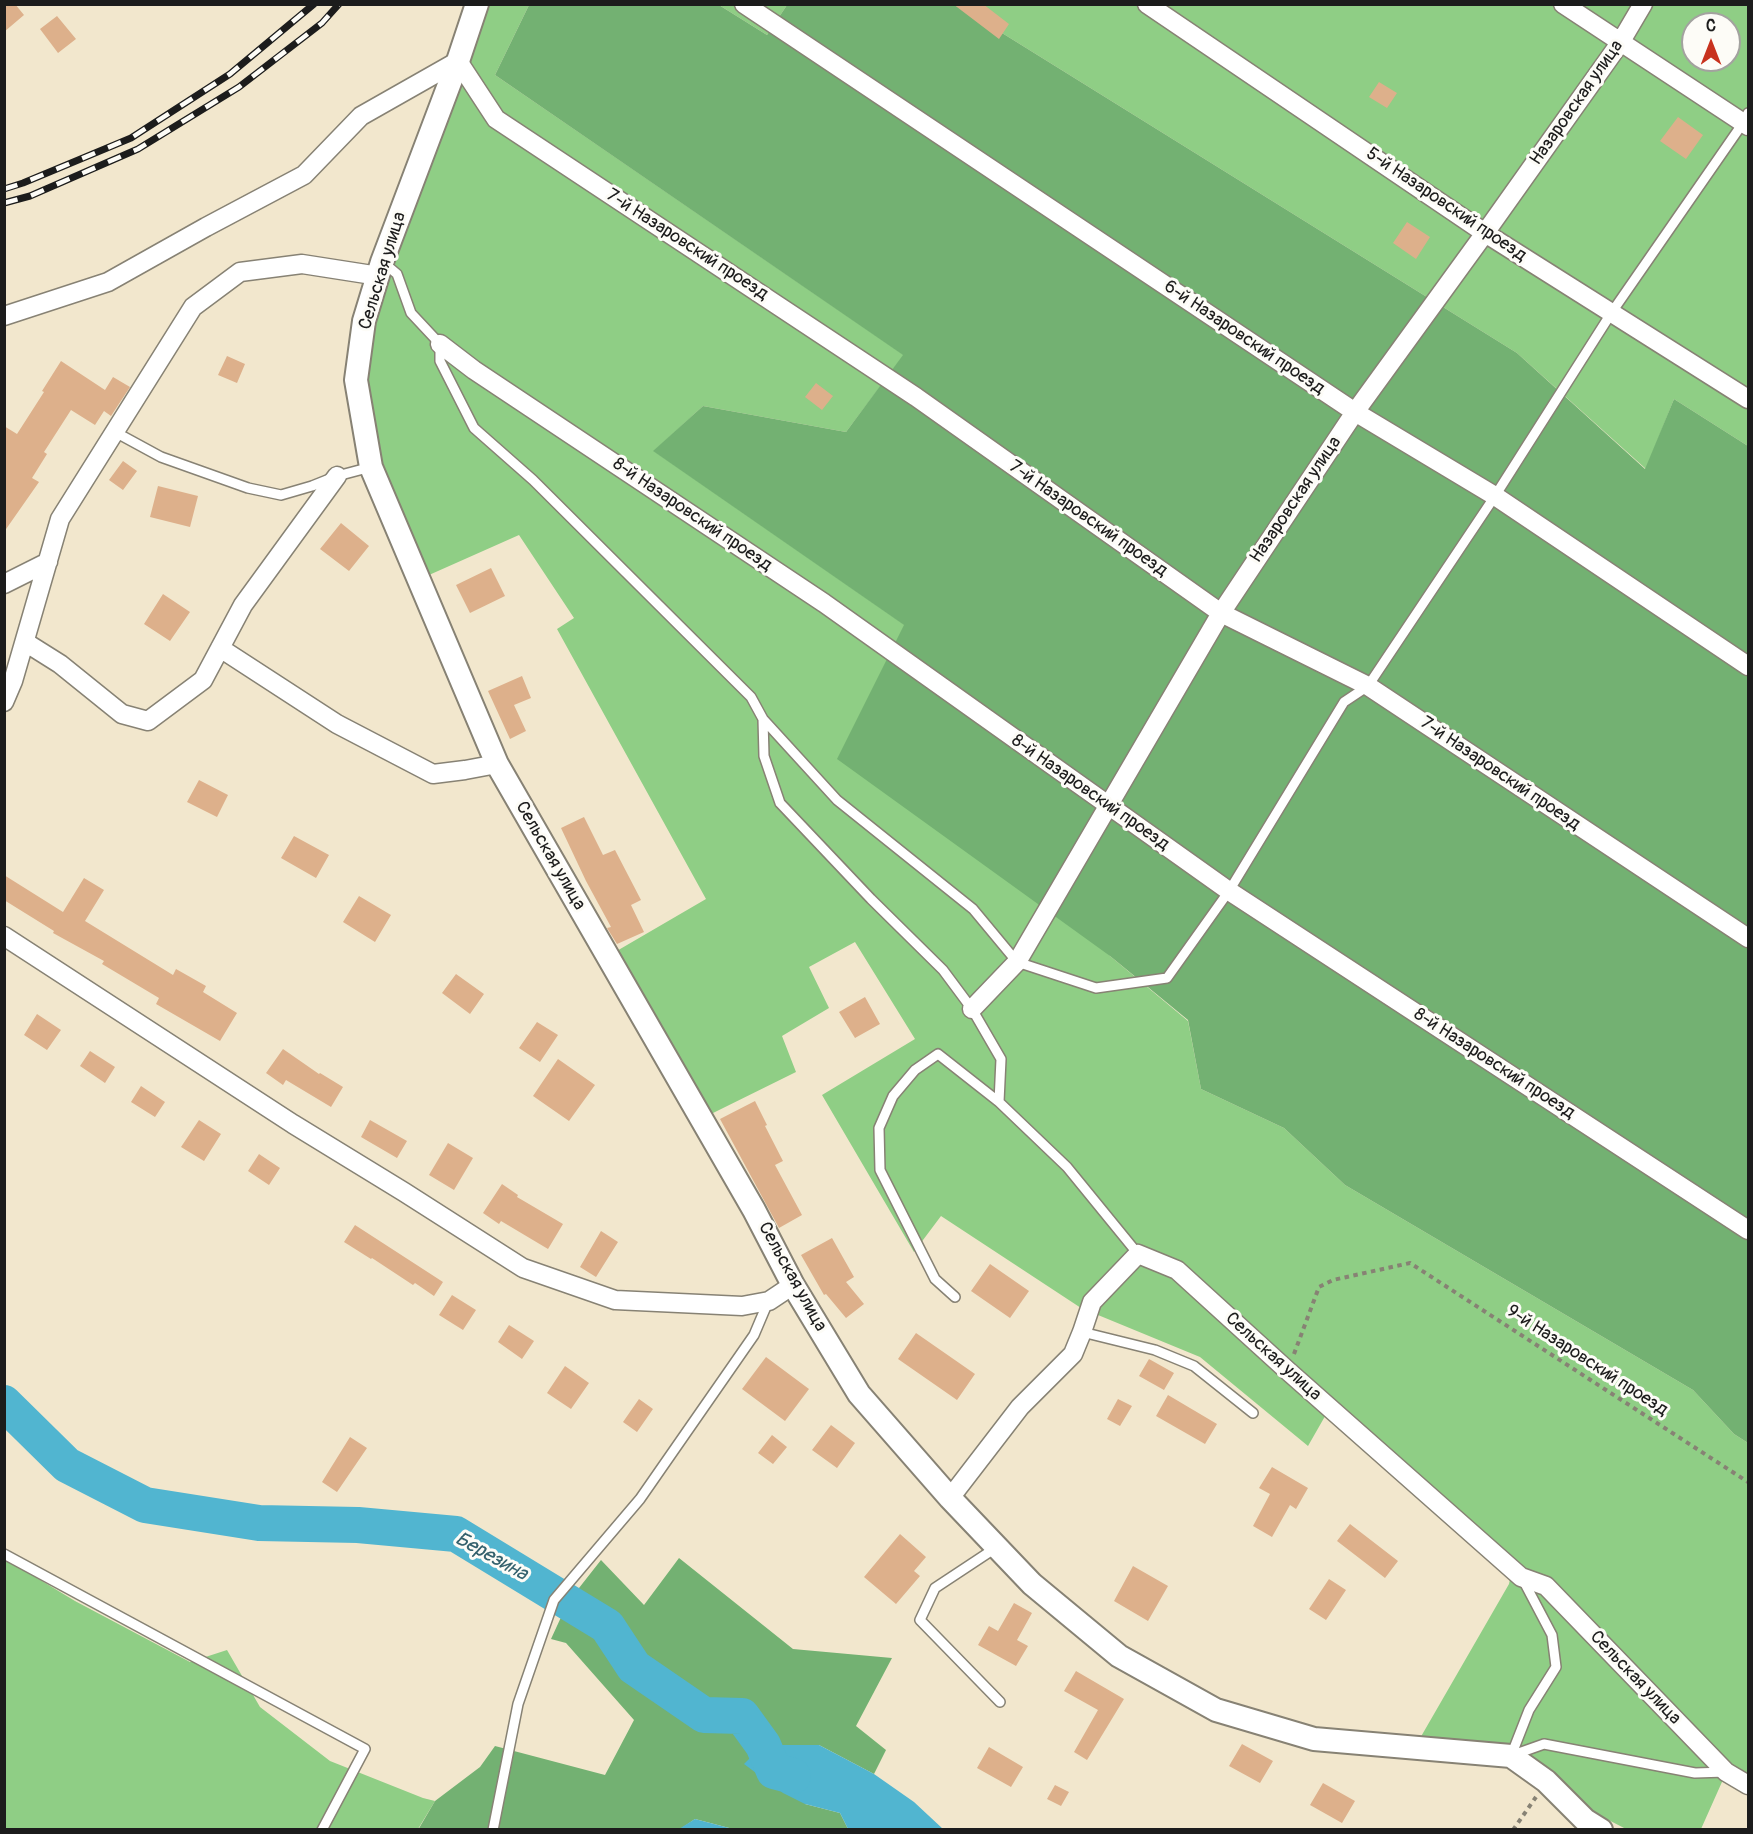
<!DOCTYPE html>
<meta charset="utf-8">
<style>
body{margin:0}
#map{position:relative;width:1753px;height:1834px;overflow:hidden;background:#f2e7cd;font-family:Pangolin,sans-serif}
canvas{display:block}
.frame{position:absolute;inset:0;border:6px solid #1c1c1c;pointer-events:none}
.north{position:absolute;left:1681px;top:12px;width:60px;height:60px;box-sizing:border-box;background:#fdfcf7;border:2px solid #a3a29f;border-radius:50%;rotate:0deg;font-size:16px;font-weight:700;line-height:24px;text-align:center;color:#1c1c1c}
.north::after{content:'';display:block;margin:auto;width:21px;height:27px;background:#c8321e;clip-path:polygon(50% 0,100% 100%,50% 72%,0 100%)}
</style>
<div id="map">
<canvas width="1753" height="1834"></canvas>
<div class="frame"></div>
<div class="north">С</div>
</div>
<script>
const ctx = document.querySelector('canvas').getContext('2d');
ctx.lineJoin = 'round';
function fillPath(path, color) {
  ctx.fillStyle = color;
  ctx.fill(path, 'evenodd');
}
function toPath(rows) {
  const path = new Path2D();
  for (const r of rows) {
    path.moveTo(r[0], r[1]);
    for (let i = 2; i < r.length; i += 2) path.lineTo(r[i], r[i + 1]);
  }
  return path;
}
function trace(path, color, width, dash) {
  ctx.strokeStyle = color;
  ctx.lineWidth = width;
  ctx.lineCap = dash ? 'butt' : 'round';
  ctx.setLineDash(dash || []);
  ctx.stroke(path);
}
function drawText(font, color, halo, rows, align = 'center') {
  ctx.font = font + ' Pangolin,sans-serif';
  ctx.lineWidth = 6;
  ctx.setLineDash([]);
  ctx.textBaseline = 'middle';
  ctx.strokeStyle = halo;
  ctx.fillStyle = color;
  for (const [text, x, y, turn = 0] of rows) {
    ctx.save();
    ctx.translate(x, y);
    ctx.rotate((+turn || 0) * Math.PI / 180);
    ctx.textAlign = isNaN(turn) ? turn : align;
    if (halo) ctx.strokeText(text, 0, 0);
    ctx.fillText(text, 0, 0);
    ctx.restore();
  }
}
const green = toPath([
 [488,5,529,5,495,75,904,355,846,432,703,406,654,451,905,625,1110,956,1188,1021,1201,1089,1284,1128,1345,1185,1693,1390,1734,1434,1748,1443,1748,1776,1730,1764,1701,1829,1626,1829,1591,1811,1552,1774,1507,1744,1419,1740,1509,1584,1514,1559,1332,1404,1308,1446,1200,1357,1081,1308,941,1216,914,1252,822,1095,915,1039,855,942,809,967,829,1008,782,1036,796,1072,709,1115,615,952,706,899,557,629,574,618,519,535,429,575,378,456,367,394,373,323,385,283,458,82],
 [719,5,787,5,767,35],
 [957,5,1748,5,1748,446,1674,399,1646,469,1517,353],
 [1693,24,1729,24,1729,60,1693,60],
 [4,1558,75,1601,190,1662,227,1650,260,1707,330,1761,423,1798,435,1801,418,1829,5,1829]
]);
const forest = toPath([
 [528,5,719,5,767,35,787,5,957,5,1517,353,1645,469,1674,399,1748,446,1748,1443,1734,1434,1693,1390,1345,1185,1284,1128,1201,1089,1188,1020,1110,956,837,759,904,625,653,451,703,406,846,432,903,355,495,75,529,5],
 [679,1558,793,1649,892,1658,856,1726,886,1750,874,1774,819,1745,805,1804,840,1813,848,1829,733,1829,695,1819,679,1830,418,1830,435,1801,480,1767,495,1746,605,1775,634,1720,566,1643,551,1639,568,1602,601,1560,644,1605]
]);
const water = toPath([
 [763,1745,819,1745,874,1774,914,1802,943,1829,848,1829,840,1813,805,1804,783,1793,744,1764],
 [695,1819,733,1829,679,1829]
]);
const river = toPath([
 [4,1403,67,1465,145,1505,259,1523,358,1525,456,1534,607,1626,634,1667,704,1715,742,1716,763,1745,774,1771,793,1776]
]);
const building = toPath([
 [4,4,15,4,24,15,4,32],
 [953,4,983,4,1009,24,999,39],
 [57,16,76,39,58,53,40,29],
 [1379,82,1397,93,1387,108,1369,97],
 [1678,117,1703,135,1686,159,1660,141],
 [1407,222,1430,237,1416,259,1393,243],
 [227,356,245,364,237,383,218,375],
 [61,361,105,390,113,377,130,387,111,416,104,411,95,425,71,410,44,452,47,454,32,478,39,482,4,532,4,426,17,434,44,392,42,391],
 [816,383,833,396,822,410,805,397],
 [123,461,137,471,123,490,109,480],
 [158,486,198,496,190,527,150,517],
 [341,523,369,546,349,571,320,549],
 [491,568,505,596,470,613,456,585],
 [163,594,190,612,170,641,144,624],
 [522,676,531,698,514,705,526,731,510,739,488,691],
 [199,780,228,795,217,817,187,802],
 [584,817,603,855,615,850,641,900,631,905,644,932,617,944,607,928,611,927,586,881,561,828],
 [294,836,329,855,316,878,281,858],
 [4,875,63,912,84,878,104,890,85,921,173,975,176,969,206,986,203,992,237,1013,220,1041,156,1004,159,998,102,964,104,961,53,933,54,931,4,900],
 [359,896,391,915,375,942,343,922],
 [456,974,484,994,470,1014,442,993],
 [865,997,880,1024,855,1038,839,1012],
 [37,1014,61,1030,47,1050,24,1035],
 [537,1022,558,1035,540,1062,519,1048],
 [283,1049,319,1074,320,1073,343,1087,331,1107,286,1080,283,1085,266,1073],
 [90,1051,115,1067,105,1083,80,1066],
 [558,1059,595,1085,569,1121,533,1096],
 [141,1086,165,1102,155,1117,131,1102],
 [755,1101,767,1125,765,1126,783,1161,775,1165,802,1215,779,1228,720,1119],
 [199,1120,221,1134,204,1161,181,1147],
 [370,1120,407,1141,397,1158,361,1137],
 [448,1143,473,1158,454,1190,429,1175],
 [259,1154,280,1168,269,1185,248,1171],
 [502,1184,518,1195,517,1197,563,1224,548,1249,501,1221,499,1224,483,1213],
 [355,1225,443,1282,434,1296,415,1283,413,1285,372,1258,371,1259,344,1242],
 [601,1231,618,1242,596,1277,580,1267],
 [832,1238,854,1277,846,1282,864,1304,846,1318,826,1294,824,1295,801,1255],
 [990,1264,1029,1291,1010,1318,971,1291],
 [452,1295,476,1310,463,1330,439,1315],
 [509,1325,534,1341,522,1359,498,1342],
 [916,1333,975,1374,957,1400,898,1359],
 [766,1357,809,1389,785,1421,742,1389],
 [1149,1359,1174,1373,1164,1390,1139,1376],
 [565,1366,589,1383,571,1409,547,1393],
 [1168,1395,1217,1424,1205,1444,1156,1416],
 [639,1399,653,1409,637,1432,623,1422],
 [1118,1399,1132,1406,1120,1426,1107,1419],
 [831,1425,855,1443,837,1468,812,1450],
 [772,1435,787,1447,773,1464,758,1453],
 [350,1437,367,1448,337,1492,322,1482],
 [1272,1467,1308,1488,1296,1509,1290,1505,1272,1537,1253,1526,1270,1494,1259,1488],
 [1350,1524,1398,1561,1385,1578,1337,1541],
 [900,1534,926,1557,914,1571,920,1576,896,1604,864,1577],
 [1133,1566,1168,1586,1148,1621,1114,1601],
 [1329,1579,1346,1590,1326,1620,1309,1609],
 [1014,1603,1032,1613,1017,1640,1028,1646,1016,1666,978,1645,989,1626,998,1631],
 [1076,1671,1124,1699,1087,1760,1074,1752,1098,1710,1064,1691],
 [1242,1744,1273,1761,1260,1783,1229,1766],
 [989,1747,1023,1767,1011,1787,977,1768],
 [1323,1783,1355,1801,1342,1823,1310,1805],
 [1055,1785,1069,1792,1061,1806,1047,1799]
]);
const path = toPath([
 [1294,1354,1319,1287,1333,1280,1410,1263,1748,1482],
 [1513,1830,1536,1797]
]);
const service = toPath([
 [384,263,397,274,411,313,440,344,440,361,474,428,533,480,751,697,763,719,764,756,780,803,871,899,943,970,972,1009,1001,1059,999,1102],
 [115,432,161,457,248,488,281,495,312,486,337,476,371,467],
 [763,719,837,800,973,909,1017,962,1096,988,1167,978,1229,891,1344,702,1368,686,1495,496,1612,312,1743,123,1748,113],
 [955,1297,935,1279,880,1170,879,1128,893,1096,915,1070,938,1054,999,1102,1067,1167,1138,1254],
 [1082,1332,1155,1350,1194,1366,1253,1413],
 [997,1547,935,1588,920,1620,1000,1702],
 [4,1554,365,1749,322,1830],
 [1513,1755,1544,1744,1695,1773,1726,1772],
 [1511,1756,1529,1710,1556,1667,1552,1635,1522,1578],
 [493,1830,518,1704,554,1600,640,1499,754,1335,768,1302]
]);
const minor = toPath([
 [744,4,1355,412,1495,496,1748,666],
 [1147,4,1485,233,1748,399],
 [1563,4,1748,126],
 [4,316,108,282,206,227,304,175,361,116,458,61,496,119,916,397,1221,613,1368,686,1748,938],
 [440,344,474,370,824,603,1229,891,1748,1230],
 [4,584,48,562],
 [25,642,60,664,122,714,148,721,203,680,243,605,337,476],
 [220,648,337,724,433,774,465,770,497,764],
 [4,702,13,681,60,519,193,307,240,272,302,264,379,276],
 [4,936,293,1124,404,1192,523,1268,615,1300,742,1306,769,1301,793,1285],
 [972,1009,1017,962,1221,613,1355,412,1485,233,1620,43,1643,4],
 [950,1498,1020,1407,1073,1354,1082,1332,1092,1302,1138,1254,1177,1270,1288,1371,1521,1577,1546,1586,1726,1772,1748,1785]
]);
const tertiary = toPath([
 [477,4,458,61,382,262,364,321,356,380,371,467,497,764,754,1210,793,1285,859,1394,950,1498,1032,1584,1119,1656,1216,1710,1314,1739,1511,1756,1546,1781,1585,1820,1601,1830]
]);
const rail = toPath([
 [4,189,23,183,131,138,230,74,314,4],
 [4,203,30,196,138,149,239,87,322,23,339,4]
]);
const streetNames = [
 ["Назаровская улица",1577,103,-55],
 ["5-й Назаровский проезд",1446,205,34],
 ["7-й Назаровский проезд",687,245,33],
 ["Сельская улица",383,271,-73],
 ["6-й Назаровский проезд",1244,338,34],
 ["Назаровская улица",1296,500,-56],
 ["8-й Назаровский проезд",692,515,34],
 ["7-й Назаровский проезд",1088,519,35],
 ["7-й Назаровский проезд",1500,774,34],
 ["8-й Назаровский проезд",1090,793,35],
 ["Сельская улица",550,856,60],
 ["8-й Назаровский проезд",1494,1064,33],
 ["Сельская улица",792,1277,61],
 ["Сельская улица",1273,1357,42],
 ["9-й Назаровский проезд",1587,1361,33],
 ["Сельская улица",1635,1678,46]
];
const waterNames = [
 ["Березина",491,1557,29]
];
fillPath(green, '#8fce85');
fillPath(forest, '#73b172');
fillPath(water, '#51b5d0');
trace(river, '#51b5d0', 36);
fillPath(building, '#ddb08b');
trace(service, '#878274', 12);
trace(minor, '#878274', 21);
trace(tertiary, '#878274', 26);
trace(path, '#878274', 4, [4.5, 4.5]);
trace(service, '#fff', 9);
trace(minor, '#fff', 18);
trace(tertiary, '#fff', 22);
trace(rail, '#1c1c1c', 7);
trace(rail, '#fdfcf7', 4.5, [14]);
drawText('18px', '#1c1c1c', '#fdfcf7', streetNames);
drawText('italic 20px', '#34616d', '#fdfcf7', waterNames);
</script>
